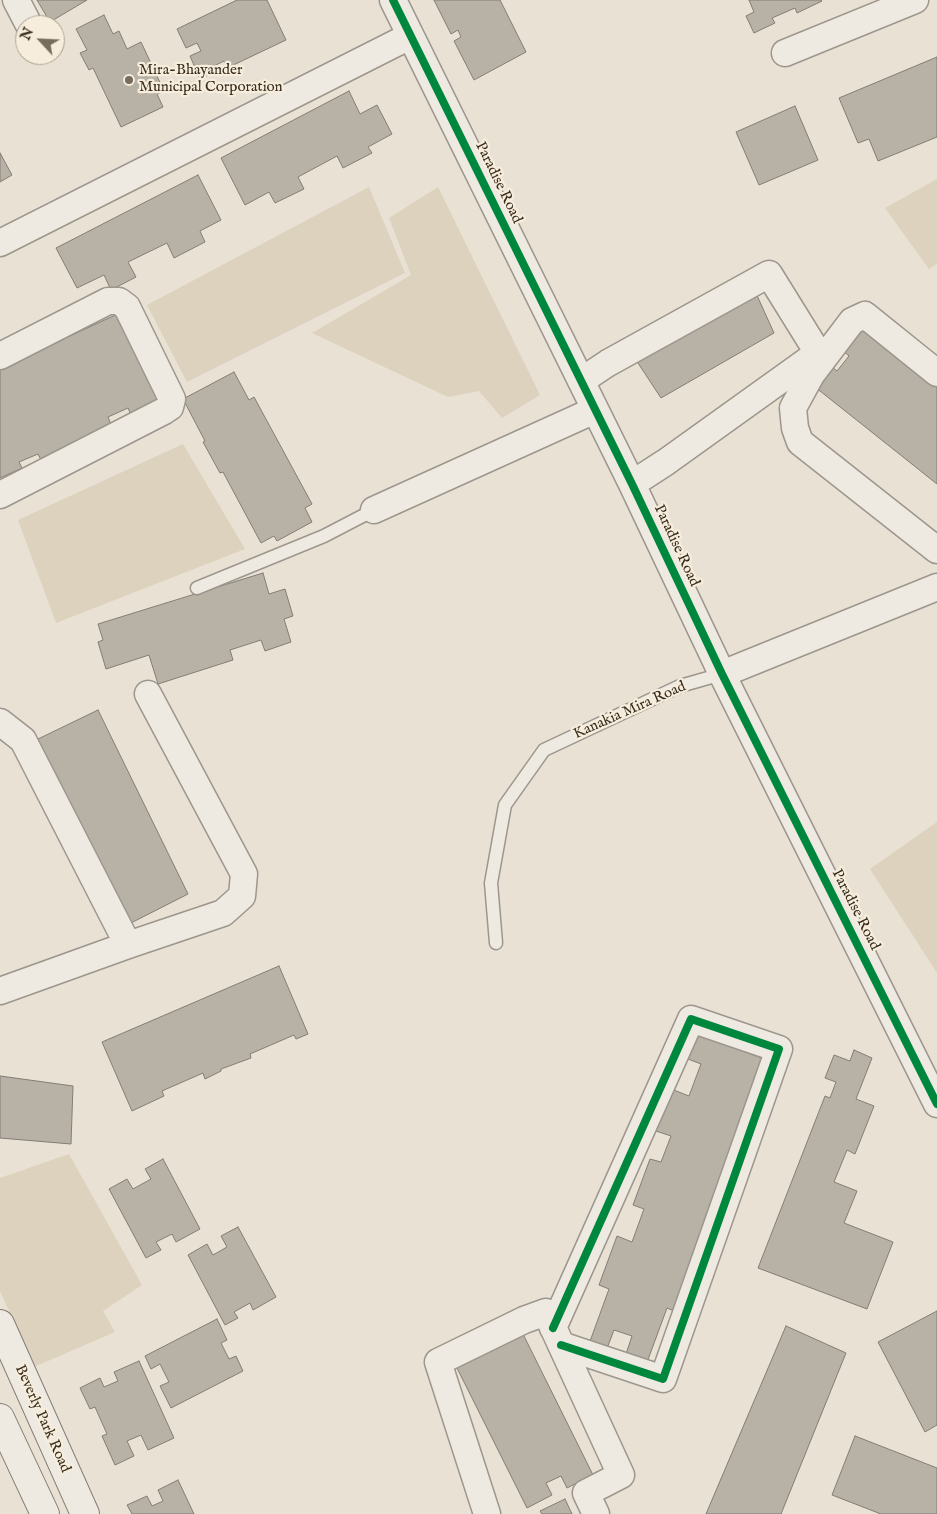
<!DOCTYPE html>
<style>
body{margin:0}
#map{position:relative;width:937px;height:1514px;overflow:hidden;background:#e9e1d3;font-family:"IM FELL English",serif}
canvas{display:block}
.north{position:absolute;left:15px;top:15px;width:50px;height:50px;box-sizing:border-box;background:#f7eddd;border:1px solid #aba091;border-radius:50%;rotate:295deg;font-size:14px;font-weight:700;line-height:20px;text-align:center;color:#392d1e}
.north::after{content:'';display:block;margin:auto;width:18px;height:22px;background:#776c5d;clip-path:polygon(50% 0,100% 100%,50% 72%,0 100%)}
</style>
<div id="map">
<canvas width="937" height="1514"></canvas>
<div class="north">N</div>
</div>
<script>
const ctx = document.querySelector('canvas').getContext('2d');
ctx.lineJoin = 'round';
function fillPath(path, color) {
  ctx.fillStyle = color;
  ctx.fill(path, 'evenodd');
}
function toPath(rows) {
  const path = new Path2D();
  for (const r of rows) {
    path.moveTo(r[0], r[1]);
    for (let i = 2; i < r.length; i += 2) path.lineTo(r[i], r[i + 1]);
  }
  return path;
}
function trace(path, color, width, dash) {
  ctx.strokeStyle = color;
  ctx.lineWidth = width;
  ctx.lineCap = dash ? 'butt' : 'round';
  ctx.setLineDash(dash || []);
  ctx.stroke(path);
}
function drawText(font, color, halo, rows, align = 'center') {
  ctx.font = font + ' "IM FELL English",serif';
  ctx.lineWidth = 4.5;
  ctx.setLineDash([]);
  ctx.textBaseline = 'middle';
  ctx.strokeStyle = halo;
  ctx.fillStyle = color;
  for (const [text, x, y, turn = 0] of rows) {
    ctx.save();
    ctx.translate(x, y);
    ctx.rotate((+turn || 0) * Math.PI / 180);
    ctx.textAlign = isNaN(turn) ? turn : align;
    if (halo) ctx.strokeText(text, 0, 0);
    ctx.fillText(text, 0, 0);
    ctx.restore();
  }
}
const green = toPath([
 [937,179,937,264,929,269,885,208],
 [369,187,405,273,187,382,147,305],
 [438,187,540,395,502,418,479,391,448,397,312,333,411,275,389,218],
 [183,444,245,549,56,623,18,520],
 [937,822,937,973,870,869],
 [69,1154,142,1285,103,1311,115,1332,34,1367,0,1291,0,1178]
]);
const building = toPath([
 [37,0,87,0,50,22,37,0],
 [237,0,267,0,286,40,227,68,224,61,214,66,217,71,200,79,190,56,201,51,197,43,186,48,177,29,237,0],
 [434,0,500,0,526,52,474,80,454,41,461,37,458,30,451,34,434,0],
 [749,0,821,0,822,1,797,13,795,8,772,18,775,23,754,33,746,16,754,12,749,0],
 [104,15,113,34,119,31,127,49,141,42,164,91,157,94,163,107,121,127,93,68,89,70,80,53,87,50,76,29,104,15],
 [937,57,937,137,878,161,869,139,858,143,839,98,937,57],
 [349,91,360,114,377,105,392,134,368,147,372,153,343,168,337,156,298,177,304,189,275,203,269,192,245,205,221,158,349,91],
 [795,106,818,160,759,185,736,132,795,106],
 [0,153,12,175,0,182,0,153],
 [198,175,221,220,200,231,205,242,174,258,167,243,128,262,136,277,111,290,104,275,77,288,56,248,198,175],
 [755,291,774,333,661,398,636,360,755,291],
 [122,312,163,403,132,417,128,408,108,417,112,427,41,460,38,454,19,462,22,468,0,478,0,368,122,312],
 [858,323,937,386,937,484,810,383,827,363,837,371,849,356,839,347,858,323],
 [234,372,249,400,254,397,312,504,305,508,312,522,277,541,274,536,261,543,223,472,220,473,203,442,205,441,183,399,234,372],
 [263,573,269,594,285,589,293,616,284,619,291,642,265,651,261,640,230,650,233,660,158,684,149,655,106,669,98,642,103,640,98,624,263,573],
 [98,710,188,894,127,925,36,740,98,710],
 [279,966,308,1034,296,1039,294,1035,250,1054,251,1058,221,1069,221,1071,205,1079,203,1073,162,1091,164,1096,132,1111,102,1042,279,966],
 [697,1034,767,1060,674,1311,667,1308,646,1365,625,1357,632,1336,614,1330,606,1351,589,1344,609,1289,599,1285,617,1236,632,1242,644,1209,633,1205,650,1159,661,1162,671,1136,650,1129,666,1087,689,1096,701,1064,688,1059,697,1034],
 [854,1050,872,1058,856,1099,874,1106,855,1154,847,1150,834,1182,857,1191,844,1223,893,1242,867,1309,758,1268,825,1096,830,1098,836,1082,825,1078,834,1055,850,1061,854,1050],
 [0,1076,73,1086,71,1144,0,1138,0,1076],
 [163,1159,200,1229,176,1242,172,1234,156,1242,161,1250,146,1258,109,1189,127,1179,133,1189,151,1179,145,1169,163,1159],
 [238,1227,276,1297,253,1310,250,1303,234,1312,238,1318,225,1325,188,1255,207,1244,213,1255,227,1247,221,1236,238,1227],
 [937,1311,937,1425,925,1432,878,1342,937,1311],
 [217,1319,227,1340,221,1343,229,1359,236,1356,243,1371,171,1408,160,1386,169,1382,160,1364,151,1369,145,1356,217,1319],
 [786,1326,846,1353,781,1514,706,1514,786,1326],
 [521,1330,593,1475,567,1488,561,1476,546,1483,552,1495,527,1508,455,1364,521,1330],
 [139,1361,174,1438,148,1450,141,1435,127,1441,134,1456,115,1465,102,1436,107,1434,95,1407,90,1409,80,1388,100,1378,104,1387,118,1381,114,1372,139,1361],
 [855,1436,937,1468,937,1514,881,1514,832,1495,855,1436],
 [178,1480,194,1514,132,1514,127,1505,147,1496,152,1506,163,1501,158,1490,178,1480],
 [565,1499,572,1514,542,1514,540,1511,565,1499]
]);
const lane = toPath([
 [197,588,324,536,374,510],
 [496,943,491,883,505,805,544,750,680,686,722,674]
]);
const street = toPath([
 [16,0,29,25],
 [393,0,632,484,722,674,937,1104],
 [785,53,915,0],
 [0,243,410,36],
 [0,356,108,301,119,301,127,307,172,399,170,407,164,411,0,495],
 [937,373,865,315,852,321,811,375,793,408,795,428,800,442,937,550],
 [581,381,608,363,769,274,818,353,666,462,632,484],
 [374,510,595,410],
 [722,674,937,587],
 [0,722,23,740,128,945],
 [0,991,128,945,223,913,242,896,244,874,148,694],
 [553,1328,691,1019,779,1049,663,1379,561,1345],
 [487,1514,438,1362,524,1320,546,1312,621,1475,586,1493,596,1514]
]);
const secondary = toPath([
 [0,1324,85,1514],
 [0,1418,45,1514]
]);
const cycleway = toPath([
 [393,0,632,484,722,674,937,1104],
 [553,1328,691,1019,779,1049,663,1379,561,1345]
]);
const markers = [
 [129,80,5,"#776c5d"]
];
const poiNames = [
 ["Mira-Bhayander",139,71],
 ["Municipal Corporation",139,88]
];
const streetNames = [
 ["Paradise Road",498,183,64],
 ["Paradise Road",676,546,65],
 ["Kanakia Mira Road",630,711,-24],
 ["Paradise Road",855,910,63],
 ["Beverly Park Road",42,1419,66]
];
fillPath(green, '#ddd2be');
fillPath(building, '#b7b1a6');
trace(building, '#837d74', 1);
trace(lane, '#9c968d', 15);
trace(street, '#9c968d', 29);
trace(secondary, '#837d74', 30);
trace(lane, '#eeeae2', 12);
trace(street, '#eeeae2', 26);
trace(secondary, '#eeeae2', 28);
trace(cycleway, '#00873e', 8);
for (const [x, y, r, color] of markers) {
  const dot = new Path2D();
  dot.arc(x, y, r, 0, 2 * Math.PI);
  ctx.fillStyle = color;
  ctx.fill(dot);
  trace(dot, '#f7eddd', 2);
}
drawText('15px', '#392d1e', '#f7eddd', poiNames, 'left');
drawText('15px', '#392d1e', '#f7eddd', streetNames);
</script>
